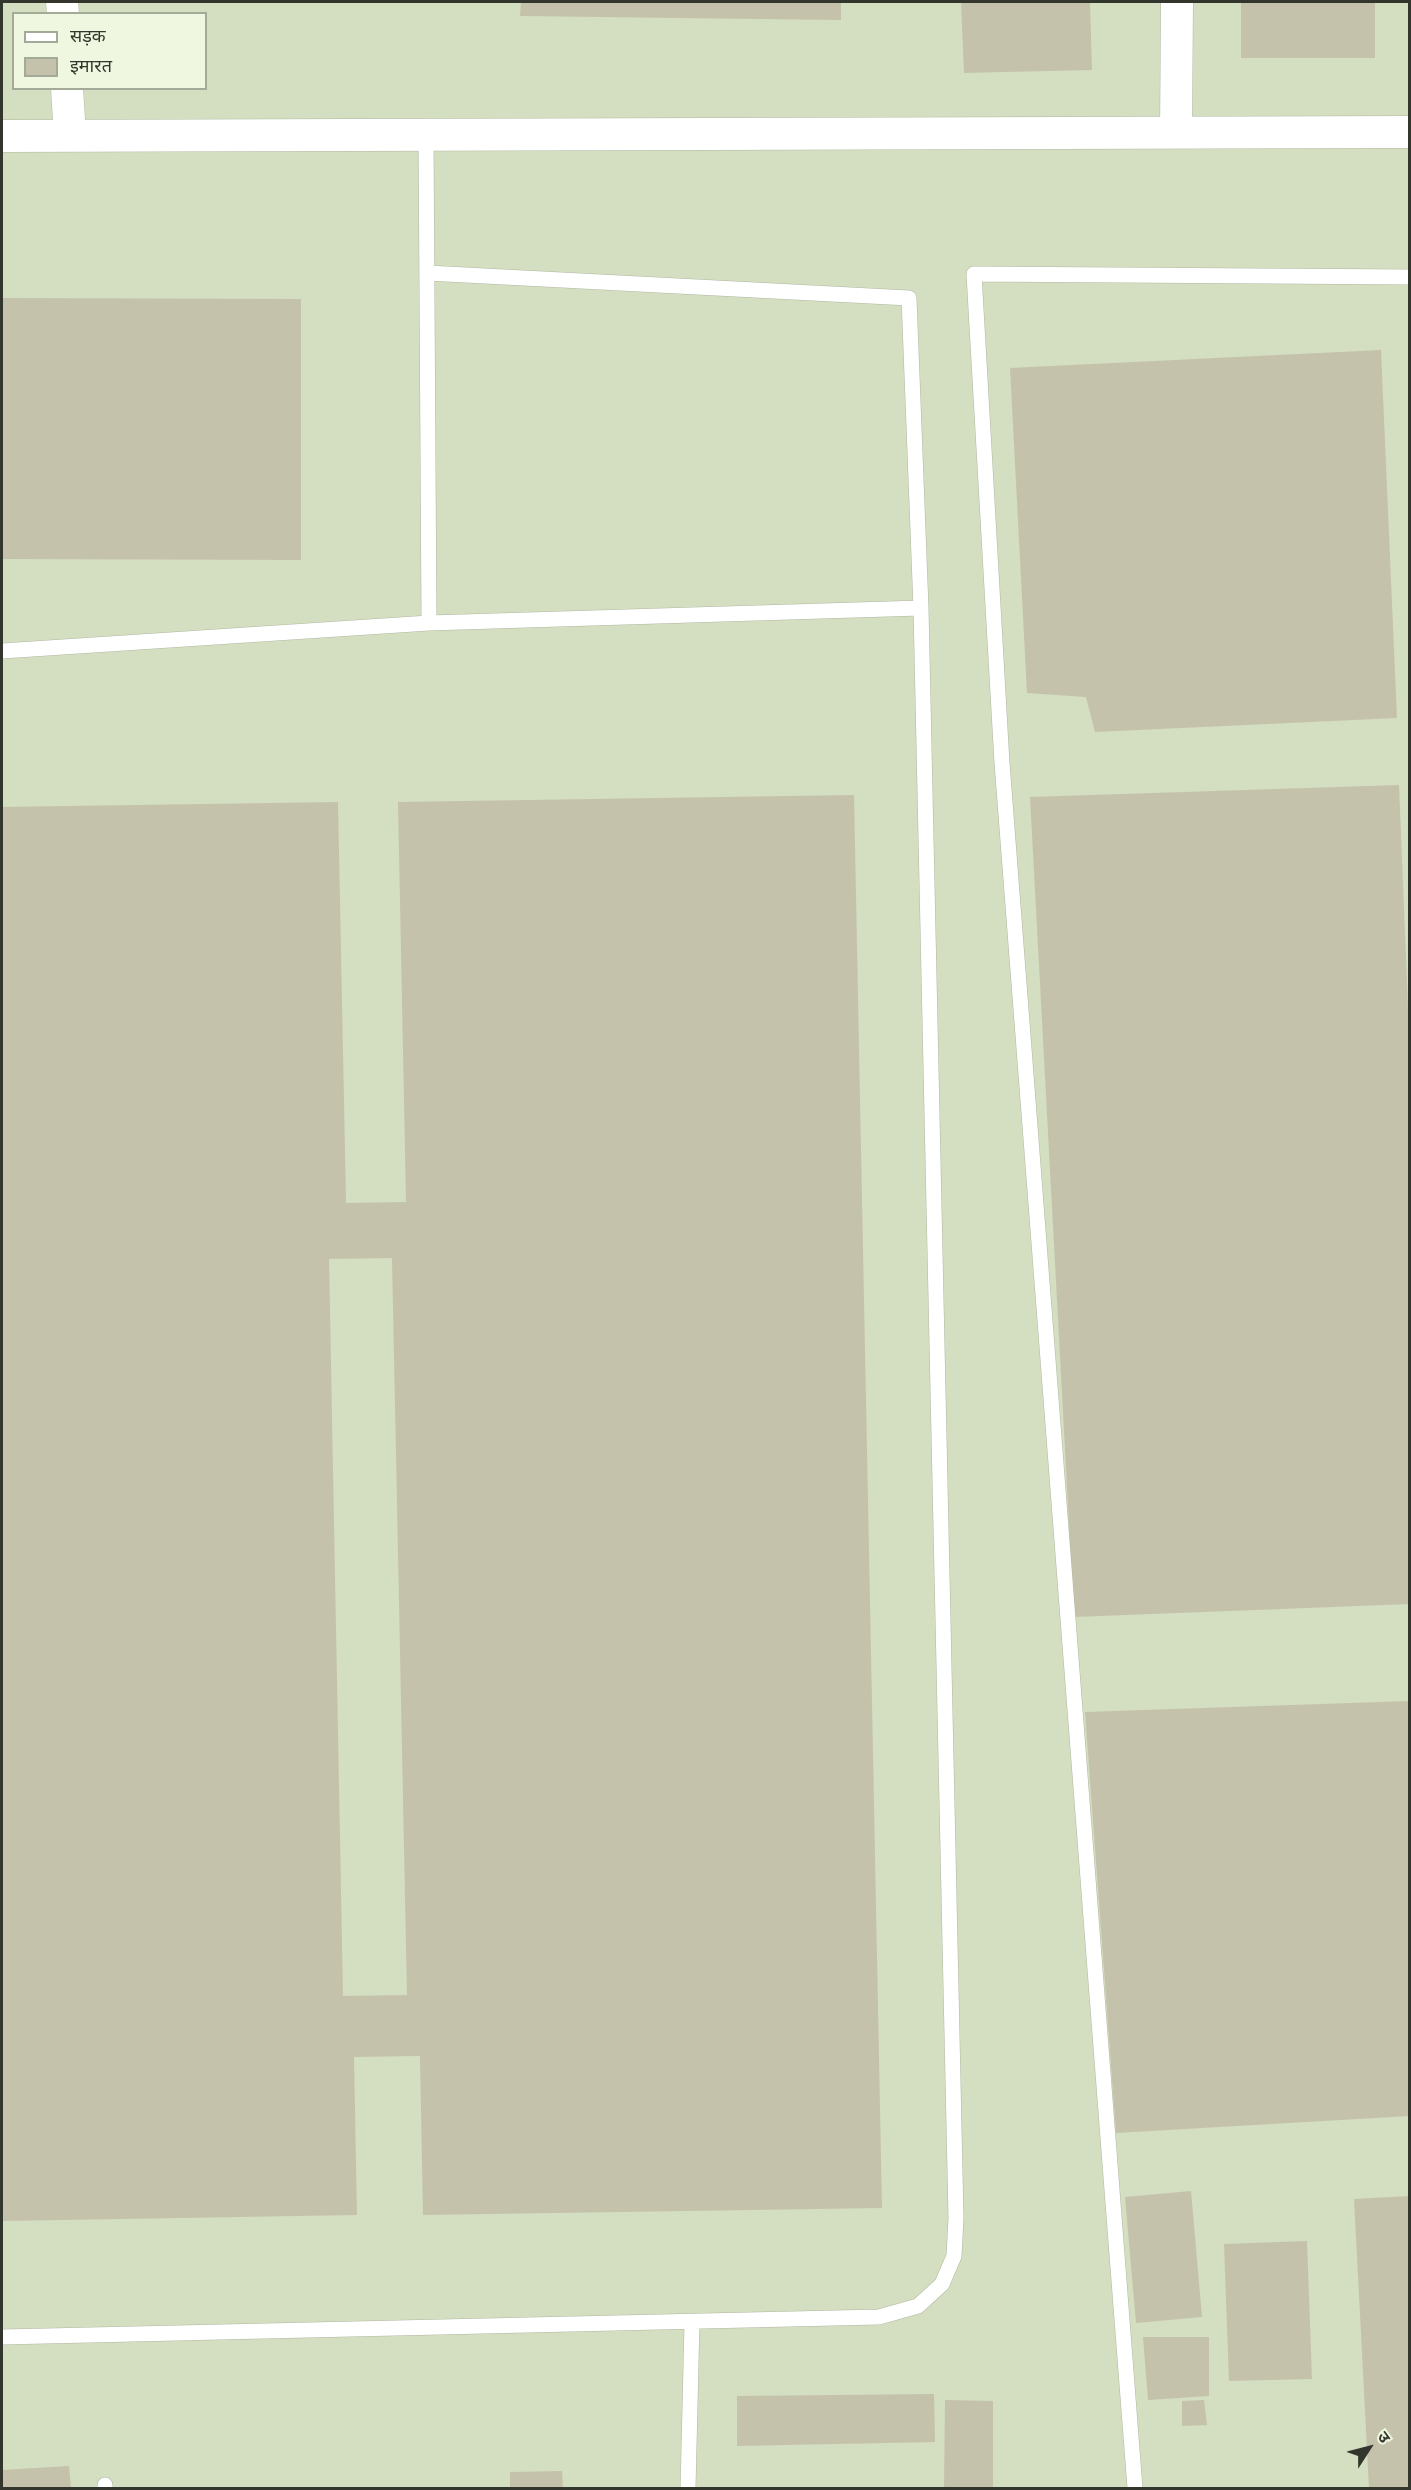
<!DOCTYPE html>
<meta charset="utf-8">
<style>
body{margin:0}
#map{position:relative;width:1411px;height:2490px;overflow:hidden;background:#e2ead3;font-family:"Varela Round","Noto Sans Devanagari",sans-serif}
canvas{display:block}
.frame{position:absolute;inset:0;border:3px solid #33362d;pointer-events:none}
.legend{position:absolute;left:12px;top:12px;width:195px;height:78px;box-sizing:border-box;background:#eff7e0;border:2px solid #a4aa98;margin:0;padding:8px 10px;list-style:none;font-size:18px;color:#33362d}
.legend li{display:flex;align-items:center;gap:12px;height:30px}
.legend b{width:30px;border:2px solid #a4aa98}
.north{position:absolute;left:1339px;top:2418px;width:60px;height:60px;-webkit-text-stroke:4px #eff7e0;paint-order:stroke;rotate:54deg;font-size:16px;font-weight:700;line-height:24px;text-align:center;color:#33362d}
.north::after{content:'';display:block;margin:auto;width:21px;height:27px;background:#33362d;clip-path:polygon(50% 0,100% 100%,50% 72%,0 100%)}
</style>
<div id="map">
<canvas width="1411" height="2490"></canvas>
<div class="frame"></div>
<ul class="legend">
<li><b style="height:8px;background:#fff"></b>सड़क</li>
<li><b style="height:16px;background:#c5c2ab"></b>इमारत</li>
</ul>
<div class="north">उ</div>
</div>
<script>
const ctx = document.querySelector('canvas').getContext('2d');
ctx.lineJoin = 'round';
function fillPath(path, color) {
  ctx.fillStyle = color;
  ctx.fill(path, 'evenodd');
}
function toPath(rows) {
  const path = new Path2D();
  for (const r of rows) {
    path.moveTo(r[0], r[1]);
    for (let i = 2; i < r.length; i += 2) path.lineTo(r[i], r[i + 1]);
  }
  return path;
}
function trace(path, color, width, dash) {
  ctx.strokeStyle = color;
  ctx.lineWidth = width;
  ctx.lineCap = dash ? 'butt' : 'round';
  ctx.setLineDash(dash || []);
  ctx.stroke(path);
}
const built = toPath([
 [2,2,1409,2,1409,2488,2,2488],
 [14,14,206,14,206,88,14,88]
]);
const building = toPath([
 [521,2,841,2,841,20,520,16],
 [961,2,1090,2,1092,70,964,73],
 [1241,2,1375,2,1375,58,1241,58],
 [2,298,301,299,301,560,2,559],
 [1381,350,1397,718,1095,732,1086,697,1027,693,1010,368],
 [1399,785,1410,1058,1410,1604,1074,1617,1030,797],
 [854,795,882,2208,423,2215,420,2056,354,2057,357,2215,2,2221,2,807,338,802,346,1203,406,1202,398,802],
 [392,1258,407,1995,343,1996,329,1259],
 [1410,1701,1410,2116,1116,2133,1085,1712],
 [1191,2191,1202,2317,1136,2323,1125,2197],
 [1410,2196,1410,2488,1369,2488,1354,2199],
 [1307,2241,1312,2379,1229,2381,1224,2244],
 [1143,2337,1209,2337,1209,2396,1148,2400],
 [934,2394,935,2442,737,2446,737,2396],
 [945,2400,993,2401,993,2488,944,2488],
 [1204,2400,1207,2425,1182,2426,1182,2401],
 [69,2466,71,2488,2,2488,2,2470],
 [562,2471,563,2488,510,2488,510,2472]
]);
const service = toPath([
 [426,134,429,623],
 [2,651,429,623,921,608],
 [2,2337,879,2317,918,2306,942,2284,954,2256,956,2218,921,608,909,298,427,273],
 [105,2485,105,2488],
 [688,2488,692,2323],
 [1135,2488,1002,763,974,274,1410,277]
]);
const minor = toPath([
 [62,2,63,14],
 [67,88,70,136],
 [1176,132,1177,2],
 [2,136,1410,132]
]);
fillPath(built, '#d4dec0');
fillPath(building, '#c5c2ab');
trace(service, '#b0b8a2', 16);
trace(minor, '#b0b8a2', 33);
trace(service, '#fff', 15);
trace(minor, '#fff', 32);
</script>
